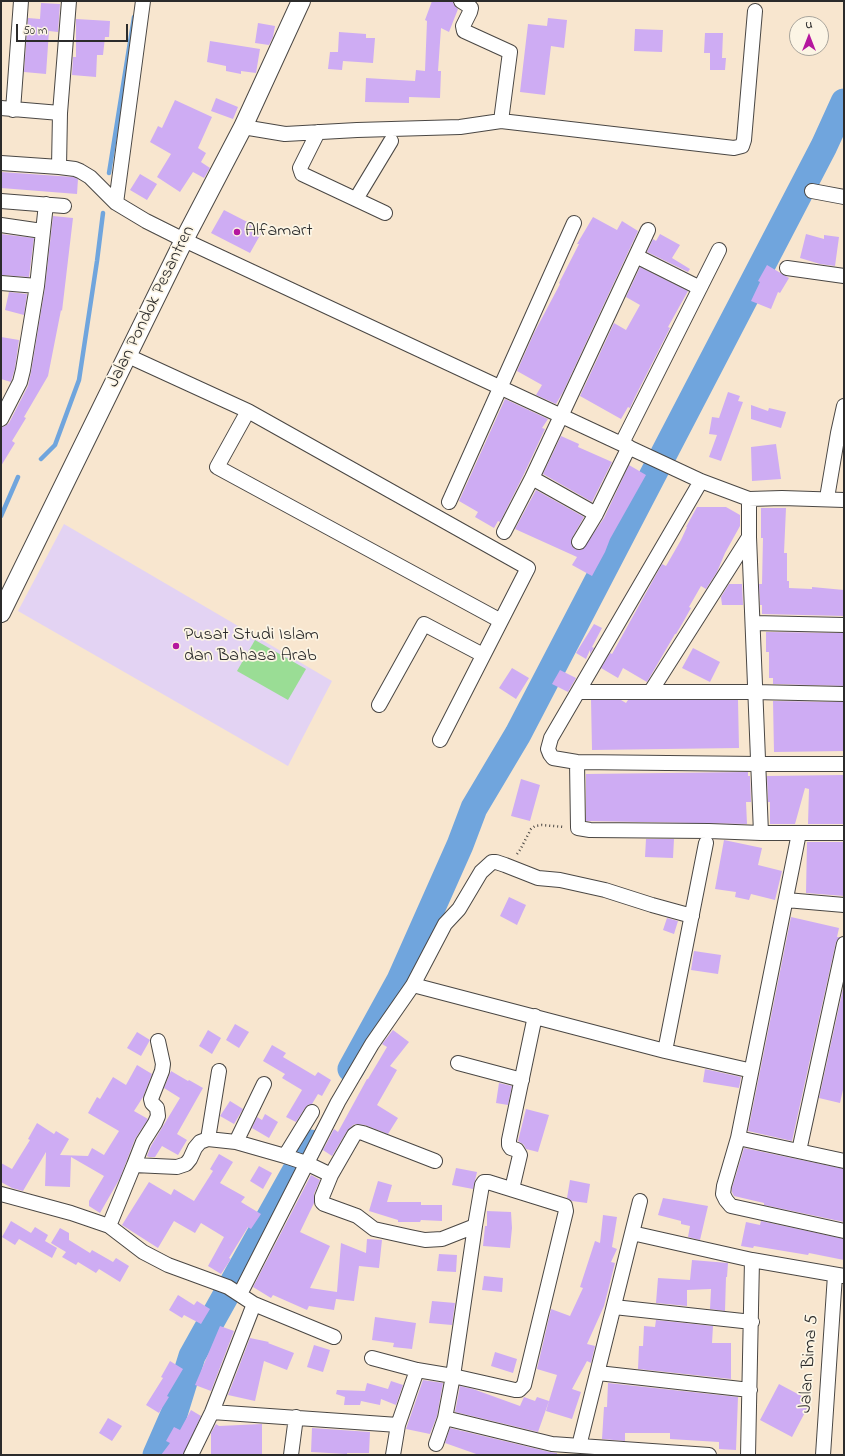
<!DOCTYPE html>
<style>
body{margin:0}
#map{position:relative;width:845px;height:1456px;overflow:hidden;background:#f8e6cf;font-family:"Indie Flower",sans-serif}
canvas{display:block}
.frame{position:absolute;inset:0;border:2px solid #2b2b2b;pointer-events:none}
.north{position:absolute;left:789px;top:16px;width:40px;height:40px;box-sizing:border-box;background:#fcf5e5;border:1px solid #a8a49b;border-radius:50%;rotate:0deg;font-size:11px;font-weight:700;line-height:16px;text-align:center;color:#2b2b2b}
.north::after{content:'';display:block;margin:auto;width:14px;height:18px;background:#b5179e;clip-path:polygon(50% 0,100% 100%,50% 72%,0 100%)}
.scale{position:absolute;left:16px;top:24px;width:112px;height:18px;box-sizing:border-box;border:2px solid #2b2b2b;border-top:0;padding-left:5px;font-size:12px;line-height:14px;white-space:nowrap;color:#2b2b2b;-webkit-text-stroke:3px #fcf5e5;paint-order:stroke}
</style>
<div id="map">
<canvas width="845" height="1456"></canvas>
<div class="frame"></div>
<div class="north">U</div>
<div class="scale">50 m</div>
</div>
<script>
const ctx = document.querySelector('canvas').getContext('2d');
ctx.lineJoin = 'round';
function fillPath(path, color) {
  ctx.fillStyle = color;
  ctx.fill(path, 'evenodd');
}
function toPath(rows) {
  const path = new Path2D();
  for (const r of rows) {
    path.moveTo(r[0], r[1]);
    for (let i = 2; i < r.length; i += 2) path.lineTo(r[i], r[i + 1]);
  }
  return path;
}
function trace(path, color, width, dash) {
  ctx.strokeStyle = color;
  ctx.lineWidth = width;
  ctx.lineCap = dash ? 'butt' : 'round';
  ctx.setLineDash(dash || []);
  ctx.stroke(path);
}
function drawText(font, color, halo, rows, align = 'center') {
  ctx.font = font + ' "Indie Flower",sans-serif';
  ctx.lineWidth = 3.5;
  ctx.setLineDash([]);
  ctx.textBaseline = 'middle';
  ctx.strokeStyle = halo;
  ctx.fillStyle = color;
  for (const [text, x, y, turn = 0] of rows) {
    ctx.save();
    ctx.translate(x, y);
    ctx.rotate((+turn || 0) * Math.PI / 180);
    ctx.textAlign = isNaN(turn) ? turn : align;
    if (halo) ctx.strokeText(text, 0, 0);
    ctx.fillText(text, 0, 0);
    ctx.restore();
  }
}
const built = toPath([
 [64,524,332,681,288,766,18,611]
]);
const green = toPath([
 [255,640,306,669,288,700,237,671]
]);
const stream = toPath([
 [109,173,134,17],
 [41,459,55,445,79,380,97,261,103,213],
 [1,516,18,477]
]);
const river = toPath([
 [351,1069,400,980,460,845,474,808,518,734,824,146,844,102],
 [156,1455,174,1414,192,1356,311,1143]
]);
const building = toPath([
 [432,1,453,1,454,5,458,9,449,32,441,28,438,71,441,71,440,98,409,97,409,103,365,102,366,78,415,81,416,70,425,71,427,21,425,20],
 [41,3,60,4,58,32,49,31,46,74,24,72,28,18,40,19],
 [548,18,567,20,564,48,551,46,545,95,520,92,528,24,547,26],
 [76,19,110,21,109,37,105,37,103,55,97,55,96,77,72,75,73,57,76,57],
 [258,23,275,26,273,37,269,45,255,43],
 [635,29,663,30,662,52,634,51],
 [339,32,366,34,366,38,375,38,373,63,343,61,342,70,328,69,330,52,338,52],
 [705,33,723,33,722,58,726,58,725,70,710,70,710,53,704,53],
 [210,41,260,49,256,73,241,71,241,74,226,71,226,66,207,62],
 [216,98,238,107,233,119,211,111],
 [175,100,212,117,198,148,206,153,201,162,210,168,204,178,193,172,180,192,157,177,171,154,150,142,158,126,162,128],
 [1,172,73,177,78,179,77,194,1,188],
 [140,174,157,184,147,200,130,190],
 [224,210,263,230,250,253,211,233],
 [53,216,73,218,62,311,61,310,48,376,24,417,26,418,12,441,15,443,1,466,1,427,5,426,9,423,28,386,31,372,45,287],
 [593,217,617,230,622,221,638,231,563,392,556,404,536,395,542,385,517,371,534,333,560,284,559,283,579,244,577,244],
 [1,234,34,238,29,277,1,275],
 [660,234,680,245,672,258,690,269,688,272,647,252,653,239,656,241],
 [806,234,824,239,824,235,839,237,835,266,820,264,800,258],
 [767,265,789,278,780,293,778,292,771,309,751,301,760,282,758,281],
 [640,267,688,291,668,327,670,328,635,397,630,408,628,407,621,419,580,396,614,323,626,330,640,305,626,297],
 [9,292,27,294,24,315,5,310],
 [1,337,19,340,15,368,11,382,1,379],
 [728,392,740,396,738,401,743,402,721,461,709,457,717,435,709,434,712,417,719,418],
 [505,399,548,419,542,428,545,429,524,474,500,522,498,521,494,528,475,517,478,512,459,501],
 [751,405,768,411,769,408,786,412,781,428,751,419],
 [561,436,579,444,578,447,612,462,592,502,543,474],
 [776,444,781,479,752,481,751,447],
 [629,465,646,475,610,539,605,552,592,576,572,565,577,557,515,529,536,490,584,517,572,538,571,542,572,546,575,549,579,550,583,549,604,518],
 [697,507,726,507,740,515,740,526,725,553,717,572,706,589,701,586,689,607,691,608,682,624,676,634,675,634,647,682,623,668,618,678,601,668,610,653,612,654,662,564,666,566,681,540,687,527,686,527],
 [761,508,786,508,784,553,787,553,787,581,789,581,789,588,812,589,812,587,844,590,844,616,762,614,762,605,760,605,759,584,762,584,763,538,761,538],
 [729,584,742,584,743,605,722,605,721,597],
 [594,624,602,628,592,647,594,648,590,654,590,650,586,659,576,653],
 [766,632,844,633,844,686,773,684,773,678,769,678,769,652,766,652],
 [693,648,720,662,710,682,682,668],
 [512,668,529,678,516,699,499,688],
 [560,670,576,678,568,692,552,684],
 [591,700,621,700,626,703,628,700,738,700,739,748,592,750],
 [773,701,844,702,844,751,774,752],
 [748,772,748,776,750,776,751,802,746,802,747,824,586,821,586,774],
 [844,775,844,824,808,824,809,789,805,788,795,824,770,824,770,802,768,802,767,776],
 [521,779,540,785,530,821,511,816],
 [646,839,674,839,673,858,645,857],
 [724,840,762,848,758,865,782,871,775,900,751,894,749,900,735,897,736,892,715,889],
 [807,842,844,842,844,896,806,893],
 [509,897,526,905,517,925,500,916],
 [791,917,839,928,837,937,840,937,836,942,792,1141,748,1131],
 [667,918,678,921,674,934,663,930],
 [694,951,721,955,718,974,691,970],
 [844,984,844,1085,840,1103,819,1098],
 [235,1024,249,1032,239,1048,226,1040],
 [208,1030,221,1038,212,1054,199,1046],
 [393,1030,409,1042,390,1066,397,1070,377,1105,398,1118,388,1134,365,1125,356,1124,353,1125,347,1131,332,1156,323,1150,334,1129,338,1132,367,1079,368,1079,387,1047,382,1044],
 [137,1032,150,1040,141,1056,127,1048],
 [272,1045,286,1053,283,1057,315,1076,318,1072,331,1080,322,1096,318,1094,312,1104,308,1105,305,1108,296,1122,286,1117,302,1090,282,1078,285,1074,263,1061],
 [137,1065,152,1074,143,1097,134,1111,148,1119,135,1139,120,1178,100,1213,89,1206,89,1201,104,1176,71,1157,70,1187,45,1186,46,1152,23,1191,12,1188,1,1182,1,1163,12,1169,30,1140,28,1139,37,1123,54,1134,56,1131,69,1139,60,1155,88,1156,92,1148,104,1155,119,1131,88,1113,97,1097,100,1099,113,1077,126,1085],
 [705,1069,741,1077,739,1088,703,1082],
 [171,1071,188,1081,189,1080,203,1088,177,1134,187,1140,178,1155,162,1146,155,1157,149,1157,147,1156,151,1146,180,1098,164,1088],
 [499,1083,512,1086,508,1105,496,1103],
 [230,1101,243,1109,234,1124,220,1116],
 [526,1109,549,1115,538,1152,526,1149,524,1145,518,1141],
 [265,1114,278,1122,269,1138,252,1128,257,1117,262,1120],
 [744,1148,844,1169,844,1222,764,1205,764,1203,734,1196,732,1192,732,1188],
 [219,1154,233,1162,220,1183,245,1197,241,1202,261,1214,251,1229,248,1227,229,1258,231,1259,221,1274,208,1266,224,1237,201,1223,195,1233,174,1221,158,1248,122,1225,149,1182,171,1195,174,1189,194,1201,213,1171,210,1169],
 [259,1166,272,1173,263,1189,250,1181],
 [456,1168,477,1172,473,1189,452,1185],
 [311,1175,320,1180,314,1194,314,1203,300,1232,330,1246,310,1288,337,1292,341,1243,366,1253,367,1239,382,1240,379,1268,359,1266,354,1301,336,1299,334,1310,309,1306,307,1310,273,1295,271,1298,253,1287],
 [570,1180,590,1184,587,1203,572,1201,567,1198],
 [378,1181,392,1185,387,1202,421,1202,421,1205,442,1205,442,1221,421,1220,420,1222,398,1222,398,1220,369,1211],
 [663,1198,708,1206,700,1240,688,1237,690,1226,681,1224,681,1221,658,1215],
 [487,1211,511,1212,512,1228,510,1248,483,1246,485,1226,487,1226],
 [603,1215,617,1217,612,1247,617,1249,611,1262,615,1263,604,1306,587,1344,595,1346,591,1363,587,1361,572,1389,581,1392,572,1419,546,1411,557,1375,537,1369,551,1309,570,1316,583,1288,580,1287,595,1241,600,1243],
 [11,1221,31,1233,35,1227,48,1235,45,1241,57,1248,52,1258,19,1239,15,1245,2,1237],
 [761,1221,844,1239,844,1260,809,1253,808,1255,754,1246,753,1248,741,1246,746,1222,760,1225],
 [60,1228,69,1233,69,1240,90,1253,92,1250,113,1262,116,1258,129,1266,120,1282,99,1269,96,1273,78,1262,76,1265,62,1257,66,1252,51,1243],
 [439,1254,457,1255,456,1272,437,1271],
 [692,1260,728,1263,727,1277,726,1277,725,1311,710,1309,711,1289,687,1290,687,1306,656,1303,658,1278,690,1280],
 [484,1276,503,1278,502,1292,482,1290],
 [178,1295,194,1305,197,1301,210,1309,201,1324,184,1315,182,1318,169,1310],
 [432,1301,455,1303,452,1325,429,1323],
 [375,1317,416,1323,412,1349,393,1347,394,1343,372,1340],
 [656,1320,713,1326,712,1343,731,1343,731,1379,638,1369,639,1346,643,1346,644,1326,655,1327],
 [220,1326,234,1331,211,1391,195,1385],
 [250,1338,269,1342,268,1343,294,1353,287,1370,264,1361,255,1401,228,1395],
 [314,1345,330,1350,323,1372,307,1367],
 [495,1352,517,1359,513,1373,491,1366],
 [170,1361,183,1369,167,1396,169,1397,159,1413,146,1405,163,1378,161,1377],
 [423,1380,443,1383,437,1416,430,1434,406,1429],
 [391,1381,403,1385,396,1405,381,1399,380,1405,361,1401,360,1405,344,1405,345,1397,336,1394,337,1390,365,1391,367,1383,388,1389],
 [608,1383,738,1397,736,1450,719,1449,719,1442,670,1439,670,1433,625,1433,625,1441,602,1439,604,1407,607,1407],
 [779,1384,811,1401,792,1437,760,1420],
 [460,1386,473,1389,520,1406,524,1397,535,1401,537,1397,549,1401,538,1432,455,1412],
 [191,1410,201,1416,183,1455,161,1455,170,1443,166,1441,174,1427,180,1430],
 [108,1418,122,1426,112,1441,99,1433],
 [216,1424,219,1426,262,1424,262,1455,211,1455,211,1433],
 [312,1428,370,1432,369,1453,347,1453,347,1454,311,1452],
 [450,1428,550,1452,557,1453,557,1455,479,1455,445,1443]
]);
const path = toPath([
 [517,854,520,850,531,829,535,826,542,825,564,827]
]);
const minor = toPath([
 [461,1,469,6,471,8,470,12,463,26,464,31,510,52,501,121],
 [1,108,60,113,69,1],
 [13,110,21,1],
 [243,127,285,134,357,130,460,127,501,121,734,148,742,146,744,140,755,11],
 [318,132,300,168,302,174,385,213],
 [1,163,59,167,75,169,80,171,90,177,116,203,146,221,184,240,701,481,749,499,749,537,761,833,844,833],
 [59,167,60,113],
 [812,191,844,197],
 [356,199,391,141],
 [1,201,64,206],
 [116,203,143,1],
 [1,225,42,231],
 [636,256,700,288],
 [787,268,844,276],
 [1,283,37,286],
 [128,356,248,411,528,568,440,740],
 [248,411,217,467,501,621],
 [1,419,20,382,23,370,37,286,46,204],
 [622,443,719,250],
 [532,478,596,514],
 [701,481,551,738,548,749,550,754,553,758,577,762,758,764,844,764],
 [827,498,838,433,844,406],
 [749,499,782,498,844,500],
 [449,502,574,223],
 [504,532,532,478,648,230],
 [579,542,596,514,629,447],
 [753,623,844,625],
 [651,691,749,537],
 [579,692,754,692,844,694],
 [379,705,424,624,483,655],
 [577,762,578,828,590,830,709,831,761,833],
 [799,833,738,1138,844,1161],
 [786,900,844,905],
 [413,985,445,924,459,909,481,872,492,862,496,862,505,865,538,878,560,880,605,890,652,905,692,916],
 [665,1051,706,843],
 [458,1063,522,1080],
 [738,1138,724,1186,723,1194,726,1200,731,1206,844,1231],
 [208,1139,219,1071],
 [236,1142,264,1084],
 [799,1151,844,944],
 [285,1156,312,1112],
 [134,1165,143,1142,155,1123,158,1116,157,1108,152,1103,151,1099,162,1071,163,1064,158,1041],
 [331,1175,354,1135,358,1132,363,1133,435,1161],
 [512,1189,520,1155,517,1150,511,1148,509,1145,509,1140,535,1016],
 [1,1194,71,1213,109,1226,134,1165,177,1167,186,1164,190,1159,195,1148,200,1142,208,1139,236,1142,285,1156,306,1163,331,1175,322,1197,322,1202,324,1204,357,1216,374,1229,410,1237,425,1240,442,1239,475,1226],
 [109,1226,143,1252,168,1265,228,1287,254,1304,334,1337],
 [632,1233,752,1260,844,1276],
 [240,1294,338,1102,372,1044,413,985,665,1051,748,1070],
 [614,1307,752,1322],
 [372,1358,417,1370,453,1376,515,1390,519,1390,524,1385,566,1211,565,1206,488,1182,484,1182,482,1185,475,1226,453,1376,445,1418,436,1444],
 [598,1373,750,1390],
 [212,1412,398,1425],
 [445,1418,552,1444,709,1455],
 [579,1446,640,1201],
 [191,1455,212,1412,254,1304],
 [291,1455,296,1417],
 [393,1455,398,1425,417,1370],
 [748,1455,752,1260],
 [823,1455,835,1275]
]);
const tertiary = toPath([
 [1,613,184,240,243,127,301,1]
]);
const markers = [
 [237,232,4,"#b5179e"],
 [176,646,4,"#b5179e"]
];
const poiNames = [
 ["Alfamart",245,232],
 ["Pusat Studi Islam",184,636],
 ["dan Bahasa Arab",184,657]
];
const streetNames = [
 ["Jalan Pondok Pesantren",152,307,-64],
 ["Jalan Bima 5",810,1364,-86]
];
fillPath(built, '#e3d3f3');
fillPath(green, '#9add95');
trace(stream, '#70a5dd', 4.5);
trace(river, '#70a5dd', 27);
fillPath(building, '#ceacf3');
trace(minor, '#4a4744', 16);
trace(tertiary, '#4a4744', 20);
trace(path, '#4a4744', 2.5, [1, 3]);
trace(minor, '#fff', 14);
trace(tertiary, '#fff', 18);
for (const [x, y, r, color] of markers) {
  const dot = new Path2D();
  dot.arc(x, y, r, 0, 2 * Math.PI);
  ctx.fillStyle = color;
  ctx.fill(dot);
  trace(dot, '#fcf5e5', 1.5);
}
drawText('18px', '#2b2b2b', '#fcf5e5', poiNames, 'left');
drawText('18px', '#2b2b2b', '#fcf5e5', streetNames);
</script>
